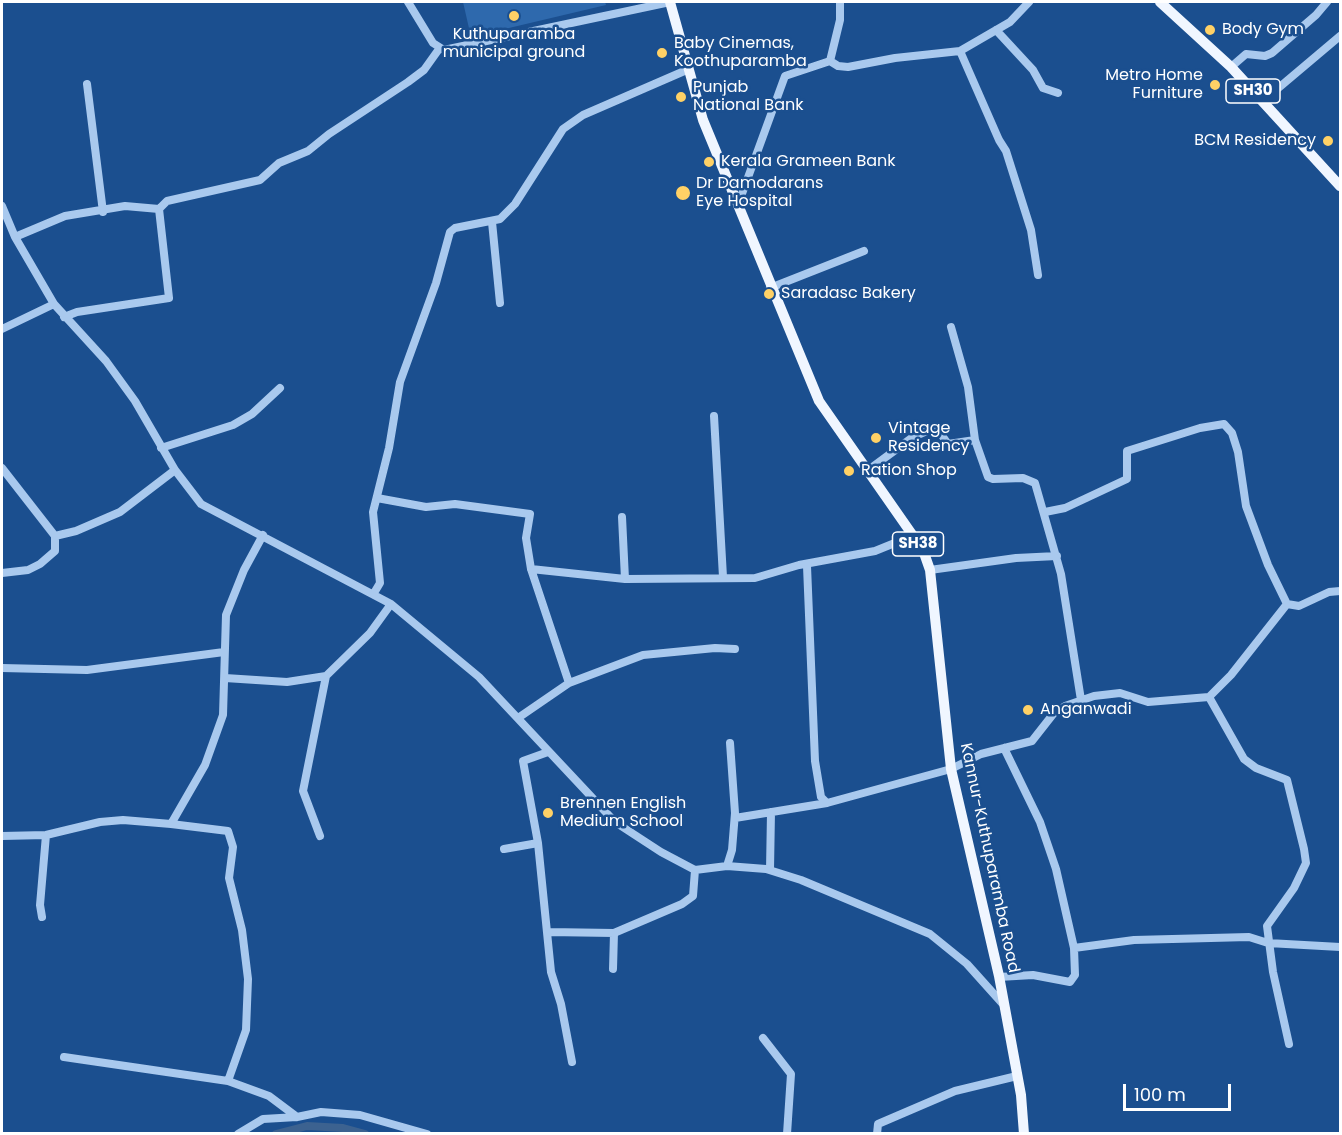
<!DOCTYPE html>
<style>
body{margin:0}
#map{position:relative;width:1342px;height:1135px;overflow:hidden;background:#1b4f8f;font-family:Poppins,sans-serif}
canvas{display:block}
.frame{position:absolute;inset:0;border:3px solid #fff;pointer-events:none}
.scale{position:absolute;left:1123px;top:1084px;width:108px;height:27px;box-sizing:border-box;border:3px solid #fff;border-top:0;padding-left:8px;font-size:18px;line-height:21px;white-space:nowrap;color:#fff;-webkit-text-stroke:4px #1b4f8f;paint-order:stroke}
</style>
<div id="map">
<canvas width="1342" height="1135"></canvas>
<div class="frame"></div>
<div class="scale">100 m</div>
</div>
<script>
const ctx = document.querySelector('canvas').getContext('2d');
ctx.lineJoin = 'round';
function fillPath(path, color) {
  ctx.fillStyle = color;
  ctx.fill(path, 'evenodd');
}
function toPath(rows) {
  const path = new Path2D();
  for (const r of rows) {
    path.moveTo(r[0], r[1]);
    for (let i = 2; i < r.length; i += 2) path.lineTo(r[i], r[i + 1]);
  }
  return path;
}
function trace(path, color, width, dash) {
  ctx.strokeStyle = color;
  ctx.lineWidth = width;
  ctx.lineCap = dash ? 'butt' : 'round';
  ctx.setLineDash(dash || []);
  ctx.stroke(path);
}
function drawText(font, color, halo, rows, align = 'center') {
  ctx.font = font + ' Poppins,sans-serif';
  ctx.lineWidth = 5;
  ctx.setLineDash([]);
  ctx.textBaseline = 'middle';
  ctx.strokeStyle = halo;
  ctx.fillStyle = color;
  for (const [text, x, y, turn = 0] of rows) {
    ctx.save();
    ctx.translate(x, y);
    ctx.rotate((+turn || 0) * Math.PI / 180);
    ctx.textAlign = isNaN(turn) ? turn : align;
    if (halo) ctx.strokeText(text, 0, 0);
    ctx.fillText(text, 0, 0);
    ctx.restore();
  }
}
const green = toPath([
 [463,2,605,2,606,5,471,37]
]);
const canal = toPath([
 [276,1134,307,1126,343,1128,365,1134]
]);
const minor = toPath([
 [408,2,433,43,444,50,670,2],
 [996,30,1033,70,1043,88,1058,93],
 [960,51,999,140,1006,151,1031,230,1038,275],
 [830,61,838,66,848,67,895,58,960,51,1010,22,1029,2],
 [1231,67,1246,54,1265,56,1272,53,1316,15,1327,2],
 [87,84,103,212],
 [1263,101,1340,36],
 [739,202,785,76,830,61,840,20,840,2],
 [2,206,15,237,54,304,106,361,135,401,175,470,201,504,391,604,479,677,615,822,661,852,695,870,727,866,766,869,801,880,930,934,967,964,1002,1003],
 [492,222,500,303],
 [15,237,65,216,125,206,159,209,167,201,260,180,279,163,308,151,329,134,408,82,424,70,439,49],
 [770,288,864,251],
 [64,317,77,312,169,298,159,209],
 [951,327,968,387,975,440],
 [2,329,54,304],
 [714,416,723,577],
 [161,448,233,425,252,414,280,388],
 [2,468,55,536],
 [867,471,913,437,936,427,948,444,975,440,988,477,993,479,1023,478,1035,483,1061,574,1081,700],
 [377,498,426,507,455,504,530,514,526,538,531,569,569,683],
 [1045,512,1065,508,1127,479,1127,451,1200,428,1224,424,1232,433,1238,452,1246,506,1268,565,1287,604],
 [622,517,625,579],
 [807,566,815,761,821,797,827,803,951,769,981,754,1032,741,1054,713,1065,706,1094,696,1120,693,1148,702,1209,697,1231,675,1287,604,1299,606,1329,592,1340,591],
 [531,569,625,579,755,578,799,565,875,551,912,536],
 [930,570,1016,558,1057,556],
 [2,573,28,570,40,564,55,551,55,536,76,531,120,512,175,470],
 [374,593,380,583,373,512,389,448,400,382,436,283,450,232,455,228,500,219,515,204,563,129,583,115,689,69],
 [2,668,87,670,224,652],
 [225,678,287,682,326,676],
 [1209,697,1244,759,1256,768,1287,780,1304,849,1306,863,1294,888,1267,926,1273,972,1289,1044],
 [518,718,569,683,643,655,715,648,735,649],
 [1004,748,1040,822,1056,869,1074,948],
 [548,752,523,761,538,843,551,972,561,1004,572,1062],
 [735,818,827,803],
 [171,824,228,831,233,847,229,878,242,930,248,979,246,1030,228,1081],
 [2,836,46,835,100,822,123,820,171,824,205,765,223,715,226,615,244,570,263,535],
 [320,836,303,791,326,676,370,633,391,604],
 [504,849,538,843],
 [727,866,732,850,735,813,730,743],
 [770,870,771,812],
 [42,917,40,905,46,835],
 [548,932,614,933,682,904,693,896,695,870],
 [613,969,614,933],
 [999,977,1033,975,1070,982,1075,975,1074,948,1134,940,1249,937,1268,943,1340,947],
 [763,1038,791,1074,787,1134],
 [64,1057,228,1081,269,1096,297,1117],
 [238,1134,263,1119,297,1117,321,1112,360,1115,427,1134],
 [877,1134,878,1124,955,1091,1017,1076]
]);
const major = toPath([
 [670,2,703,120,819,401,923,550,930,570,951,769,999,976,1021,1095,1024,1134],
 [1160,2,1231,67,1340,186]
]);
const markers = [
 [514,16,6,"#ffd166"],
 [1210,30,6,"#ffd166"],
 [662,53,6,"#ffd166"],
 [1215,85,6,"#ffd166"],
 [681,97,6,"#ffd166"],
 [1328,141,6,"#ffd166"],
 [709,162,6,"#ffd166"],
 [683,193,8,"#ffd166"],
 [769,294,6,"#ffd166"],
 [876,438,6,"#ffd166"],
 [849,471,6,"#ffd166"],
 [1028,710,6,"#ffd166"],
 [548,813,6,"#ffd166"]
];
const shields = [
 [1253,91,54],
 [918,544,51]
];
const shieldNames = [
 ["SH30",1253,91],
 ["SH38",918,544]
];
const poiNames = [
 ["Body Gym",1222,30],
 ["Kuthuparamba",514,35,"center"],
 ["municipal ground",514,53,"center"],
 ["Baby Cinemas,",674,44],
 ["Koothuparamba",674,62],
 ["Metro Home",1203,76,"right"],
 ["Furniture",1203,94,"right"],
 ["Punjab",693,88],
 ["National Bank",693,106],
 ["BCM Residency",1316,141,"right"],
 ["Kerala Grameen Bank",721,162],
 ["Dr Damodarans",696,184],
 ["Eye Hospital",696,202],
 ["Saradasc Bakery",781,294],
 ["Vintage",888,429],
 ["Residency",888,447],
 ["Ration Shop",861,471],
 ["Anganwadi",1040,710],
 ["Brennen English",560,804],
 ["Medium School",560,822]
];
const streetNames = [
 ["Kannur-Kuthuparamba Road",989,858,78]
];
fillPath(green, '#2e69ad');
trace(canal, '#3c6290', 8);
trace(minor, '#a9c9ee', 8);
trace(major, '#f0f6ff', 10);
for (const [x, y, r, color] of markers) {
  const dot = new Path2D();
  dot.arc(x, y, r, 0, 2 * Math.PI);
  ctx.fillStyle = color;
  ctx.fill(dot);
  trace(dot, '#1b4f8f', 2);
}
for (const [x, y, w] of shields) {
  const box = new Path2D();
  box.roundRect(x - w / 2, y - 12, w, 24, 4.5);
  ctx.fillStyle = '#1b4f8f';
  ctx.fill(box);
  trace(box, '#fff', 1.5);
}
drawText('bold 15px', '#fff', null, shieldNames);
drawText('16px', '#fff', '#1b4f8f', poiNames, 'left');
drawText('16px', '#fff', '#1b4f8f', streetNames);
</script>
